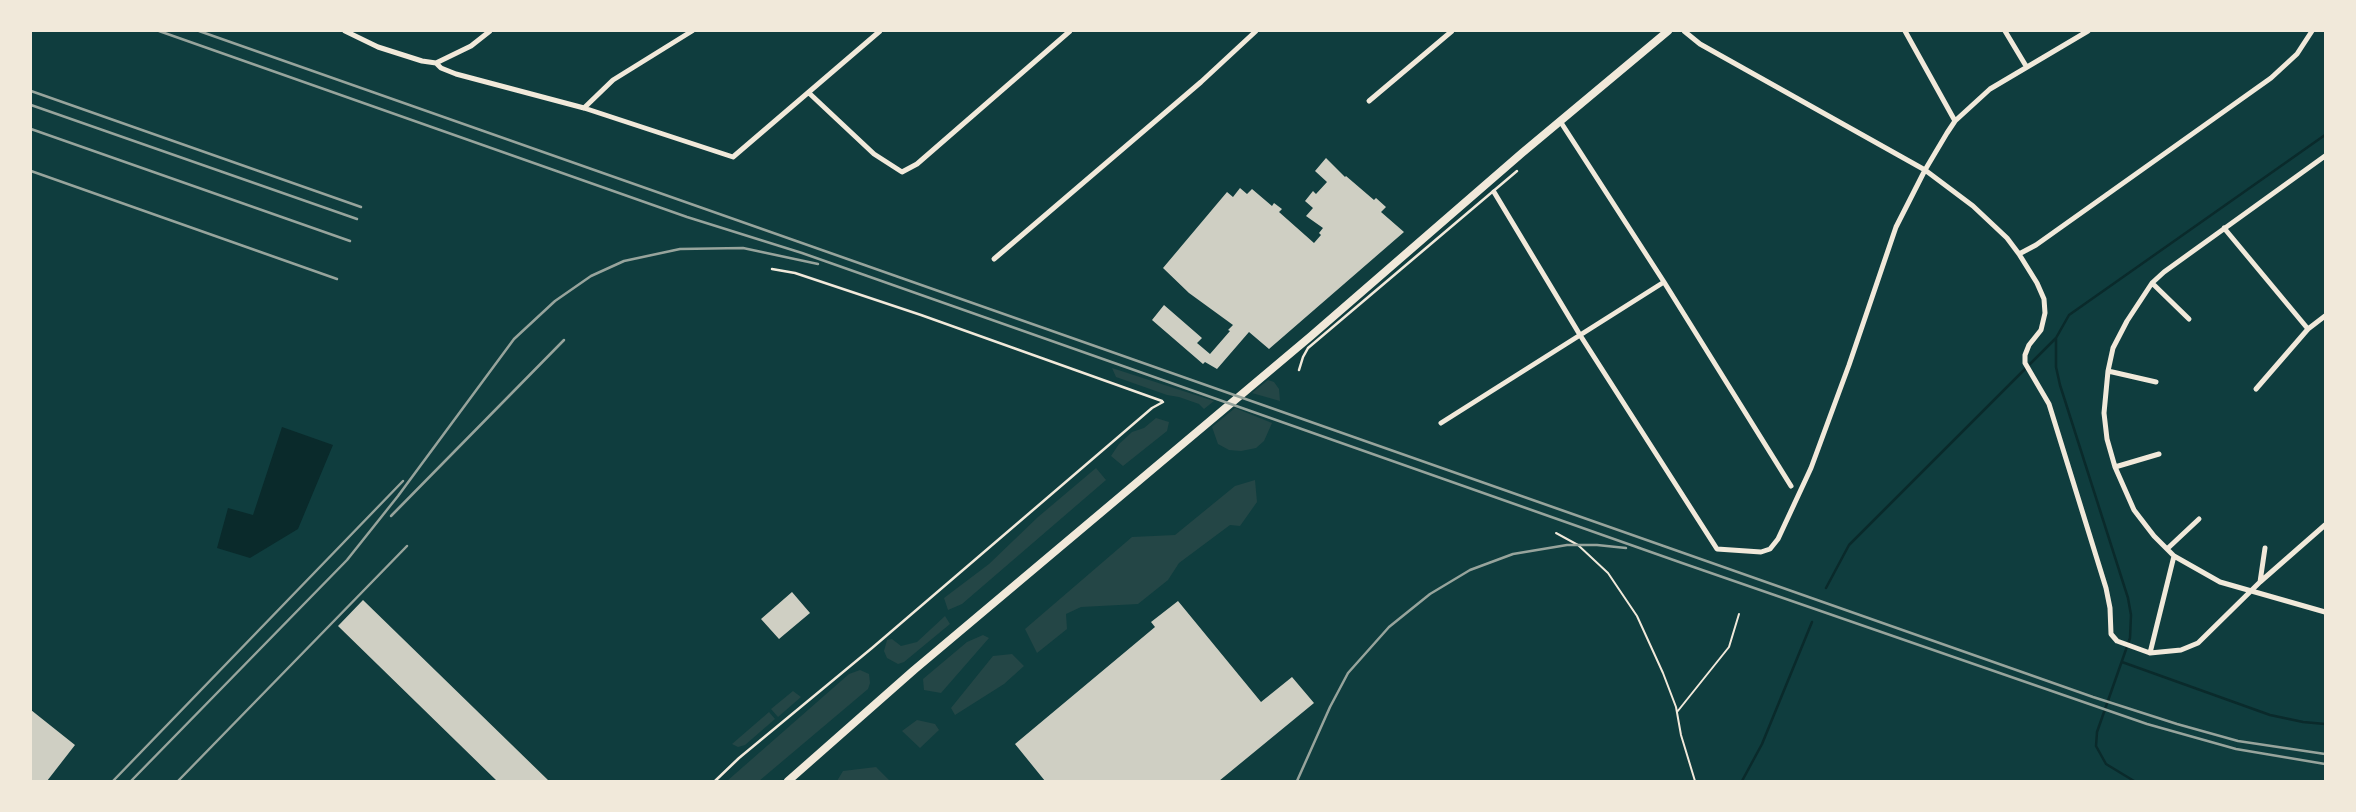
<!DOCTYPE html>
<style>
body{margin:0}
#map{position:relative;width:2356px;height:812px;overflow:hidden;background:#0f3d3e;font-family:Signika,sans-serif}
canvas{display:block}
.frame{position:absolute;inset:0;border:32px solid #f1e9da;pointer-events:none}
</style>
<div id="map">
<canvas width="2356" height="812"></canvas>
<div class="frame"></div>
</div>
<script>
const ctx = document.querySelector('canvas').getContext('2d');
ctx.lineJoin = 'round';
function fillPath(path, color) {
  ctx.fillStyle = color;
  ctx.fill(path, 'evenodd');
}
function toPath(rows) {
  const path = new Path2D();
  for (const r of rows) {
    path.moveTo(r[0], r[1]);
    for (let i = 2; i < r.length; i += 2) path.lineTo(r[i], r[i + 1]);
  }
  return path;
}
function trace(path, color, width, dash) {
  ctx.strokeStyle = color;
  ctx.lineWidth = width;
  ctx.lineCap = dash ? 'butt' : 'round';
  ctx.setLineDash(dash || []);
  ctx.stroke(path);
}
const green = toPath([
 [1112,368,1214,401,1204,409,1199,404,1179,397,1167,395,1116,377],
 [1268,380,1274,382,1279,389,1280,401,1252,393],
 [1235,408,1272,423,1264,441,1256,448,1241,451,1229,450,1218,444,1212,427],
 [1156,418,1169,422,1167,431,1123,466,1111,456,1119,444,1132,432,1144,428],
 [1096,468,1106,480,962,604,948,610,944,598,989,564,1038,517],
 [1255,480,1257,502,1240,526,1230,525,1179,563,1168,580,1138,604,1081,607,1066,614,1067,629,1037,653,1025,629,1132,537,1175,535,1235,486],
 [945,616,950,624,904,662,898,664,887,658,884,651,887,640,892,639,901,646,917,642],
 [983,635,989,638,941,693,924,690,923,679,967,642],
 [1012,654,1024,666,1004,684,955,715,951,708,993,656],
 [860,670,869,674,870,683,868,689,759,781,727,781,849,674],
 [793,691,801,697,778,717,771,709],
 [769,712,775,719,745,745,738,747,732,744],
 [917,720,935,724,939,730,920,748,902,731],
 [876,767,890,781,837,781,843,771]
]);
const water = toPath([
 [282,427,333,445,298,529,250,558,217,548,228,508,253,515]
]);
const stream = toPath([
 [1826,588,1849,545,2056,338],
 [2122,662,2270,715,2303,722,2325,724],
 [1742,781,1762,744,1812,622],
 [2134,781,2106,764,2096,746,2097,732,2130,638,2131,615,2128,598,2060,385,2056,367,2056,338,2069,315,2325,135]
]);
const building = toPath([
 [1326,158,1345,177,1346,176,1374,200,1376,198,1386,207,1381,212,1404,232,1269,349,1249,332,1217,369,1205,362,1203,364,1152,320,1164,305,1202,338,1197,343,1210,354,1230,331,1228,330,1233,325,1189,293,1163,268,1227,192,1233,197,1240,188,1247,194,1252,189,1272,206,1274,203,1282,209,1279,212,1314,243,1321,235,1319,233,1323,228,1306,216,1313,208,1305,201,1313,191,1316,194,1327,182,1315,171],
 [792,592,810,613,779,639,761,619],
 [363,600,549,781,497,781,338,626],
 [1178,601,1261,702,1292,677,1314,703,1219,781,1045,781,1015,744,1155,627,1151,622],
 [31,710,75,745,47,781,31,781]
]);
const path = toPath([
 [1556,533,1578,545,1608,573,1637,616,1663,673,1676,707,1681,735,1695,781],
 [1677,712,1729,647,1739,614]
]);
const service = toPath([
 [772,269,795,273,921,315,1162,401],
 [1299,370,1303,357,1308,348,1517,171],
 [715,781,739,758,872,648,1152,408,1163,402]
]);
const minor = toPath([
 [345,31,378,47,422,61,436,63,471,46,490,31],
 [1684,31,1700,44,1925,170,1973,206,2007,238,2019,254,2037,283,2044,299,2045,313,2041,330,2029,345,2025,355,2025,363,2049,404,2106,588,2110,608,2111,634,2117,641,2150,653,2181,650,2198,643,2260,582,2325,525],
 [1905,31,1955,121],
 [2005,31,2026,66],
 [436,63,441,68,456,74,584,108,733,157,880,31],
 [809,93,874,154,902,172,917,164,1070,31],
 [1369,101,1452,31],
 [584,108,613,80,692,31],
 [1560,121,1664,282,1791,486],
 [2325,156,2164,272,2152,283,2127,321,2113,348,2108,371,2104,413,2107,439,2115,467,2134,510,2154,536,2174,556,2220,582,2325,612],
 [1494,192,1580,335,1717,549,1761,552,1770,549,1778,539,1811,468,1849,365,1896,227,1925,170,1947,133,1955,121,1990,89,2088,31],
 [2224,228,2308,329],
 [2019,254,2036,245,2271,78,2297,54,2312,31],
 [994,259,1201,82,1256,31],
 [2152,283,2189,319],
 [2108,371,2156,382],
 [2256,389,2308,329,2325,316],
 [1441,423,1664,282],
 [2115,467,2159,454],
 [2167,549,2199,519],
 [2260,582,2265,548],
 [2150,653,2174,556]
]);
const primary = toPath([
 [788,781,914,670,1311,336,1522,153,1668,31]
]);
const rail = toPath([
 [159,31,687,217,802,253,1682,563,2147,724,2236,749,2325,764],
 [199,31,2093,697,2177,724,2238,741,2325,754],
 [31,91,361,207],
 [31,105,357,219],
 [31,129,350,241],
 [31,171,337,279],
 [391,516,564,340],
 [113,781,403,481],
 [131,781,347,560,398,496,514,339,555,301,591,276,624,261,680,249,743,248,818,264],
 [178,781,407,546],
 [1297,781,1330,707,1348,673,1389,627,1430,594,1470,570,1513,554,1567,545,1597,545,1626,548]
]);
fillPath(green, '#244646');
fillPath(water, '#0a2a2b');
trace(stream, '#0a2a2b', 2.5);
fillPath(building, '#cfcfc3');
trace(path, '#f1e9da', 2);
trace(service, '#f1e9da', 2.5);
trace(minor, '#f1e9da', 5);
trace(primary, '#f1e9da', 8);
trace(rail, '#97a49c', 2.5);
</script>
